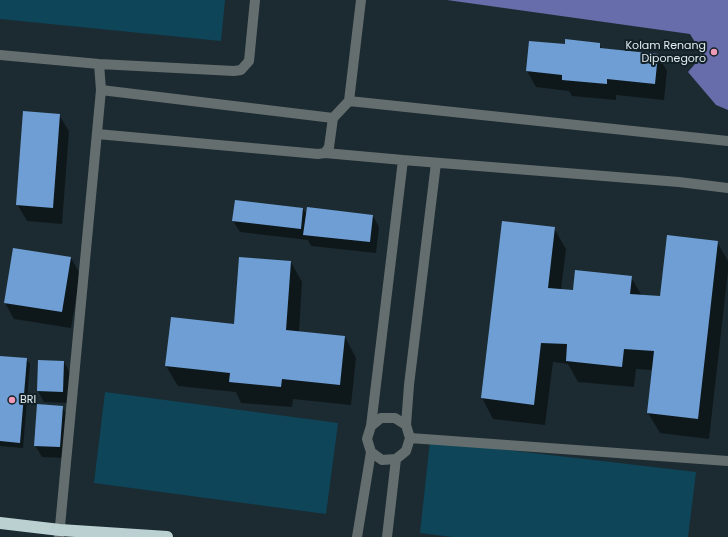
<!DOCTYPE html>
<style>
body{margin:0}
canvas{display:block;background:#1b2b31}
</style>
<canvas width="728" height="537"></canvas>
<script>
const ctx = document.querySelector('canvas').getContext('2d');
ctx.lineJoin = 'round';
function fillPath(path, color) {
  ctx.fillStyle = color;
  ctx.fill(path, 'evenodd');
}
function toPath(rows) {
  const path = new Path2D();
  for (const r of rows) {
    path.moveTo(r[0], r[1]);
    for (let i = 2; i < r.length; i += 2) path.lineTo(r[i], r[i + 1]);
  }
  return path;
}
function trace(path, color, width, dash) {
  ctx.strokeStyle = color;
  ctx.lineWidth = width;
  ctx.lineCap = dash ? 'butt' : 'round';
  ctx.setLineDash(dash || []);
  ctx.stroke(path);
}
function drawText(font, color, halo, rows, align = 'center') {
  ctx.font = font + ' Poppins,sans-serif';
  ctx.lineWidth = 4;
  ctx.setLineDash([]);
  ctx.textBaseline = 'middle';
  ctx.strokeStyle = halo;
  ctx.fillStyle = color;
  for (const [text, x, y, turn = 0] of rows) {
    ctx.save();
    ctx.translate(x, y);
    ctx.rotate((+turn || 0) * Math.PI / 180);
    ctx.textAlign = isNaN(turn) ? turn : align;
    if (halo) ctx.strokeText(text, 0, 0);
    ctx.fillText(text, 0, 0);
    ctx.restore();
  }
}
const green = toPath([
 [0,0,225,0,221,41,0,19],
 [105,392,338,423,326,514,94,483],
 [430,441,696,472,688,537,452,537,420,533]
]);
const water = toPath([
 [447,0,728,0,728,110,716,105,688,72,701,57,698,47,690,34]
]);
const shadow = toPath([
 [599,44,602,49,657,54,667,71,664,100,616,95,616,100,572,96,569,91,536,87,527,71,566,45],
 [59,115,69,131,62,224,27,221,17,204],
 [303,209,307,215,373,216,379,227,376,253,311,246,308,240,240,232,233,221],
 [503,222,554,228,566,249,561,290,574,291,631,277,642,296,661,297,717,242,728,261,728,271,709,439,660,433,648,413,653,370,636,369,634,387,578,382,568,364,553,362,545,425,493,419,482,398],
 [71,258,80,274,71,328,14,319,5,303],
 [291,262,302,282,299,332,345,337,356,358,351,405,293,399,292,407,241,403,236,392,178,386,166,366,234,325],
 [0,357,26,359,30,364,23,448,0,446],
 [64,362,70,373,69,403,44,402,38,391],
 [62,407,69,418,66,458,42,457,35,445]
]);
const building = toPath([
 [565,39,600,43,600,48,658,54,655,84,607,79,607,84,562,80,562,75,526,71,529,41,565,44],
 [23,111,60,114,53,208,16,205],
 [235,200,303,208,301,229,232,221],
 [307,207,373,215,370,242,303,235],
 [502,221,555,227,548,288,573,290,575,270,632,276,630,294,660,296,667,235,718,241,698,419,647,413,654,351,624,349,622,367,566,361,567,344,541,343,534,405,481,398],
 [13,248,71,257,62,312,4,303],
 [239,257,291,261,286,330,345,336,340,385,282,379,281,387,229,382,230,373,165,366,171,317,234,324],
 [0,356,27,358,20,443,0,441],
 [38,360,64,361,63,392,37,391],
 [37,404,63,406,60,447,34,446]
]);
const minor = toPath([
 [361,0,349,101,728,141],
 [0,55,99,64,234,71,241,70,249,61,255,0],
 [99,64,101,90],
 [97,134,318,154,325,153,329,147,333,118],
 [325,153,403,160,679,182,728,188],
 [406,425,395,418,381,418,371,426,367,439,371,452,382,460,396,459,406,451,410,438,406,425,409,385,436,163],
 [371,426,403,160],
 [410,438,728,461],
 [59,537,101,90,333,118,349,101],
 [357,537,371,452],
 [387,537,396,459]
]);
const highway = toPath([
 [0,523,60,530,167,537]
]);
const markers = [
 [714,52,4,"#ef9ab8"],
 [12,400,4,"#ef9ab8"]
];
const poiNames = [
 ["Kolam Renang",706,46],
 ["Diponegoro",706,59],
 ["BRI",20,400,"left"]
];
fillPath(green, '#0e4558');
fillPath(water, '#676daa');
fillPath(shadow, '#0007');
fillPath(building, '#6e9ed4');
trace(minor, '#656e6e', 10);
trace(highway, '#bad0d1', 12);
for (const [x, y, r, color] of markers) {
  const dot = new Path2D();
  dot.arc(x, y, r, 0, 2 * Math.PI);
  ctx.fillStyle = color;
  ctx.fill(dot);
  trace(dot, '#122127', 1.5);
}
drawText('11px', '#e2ecf0', '#122127', poiNames, 'right');
</script>
